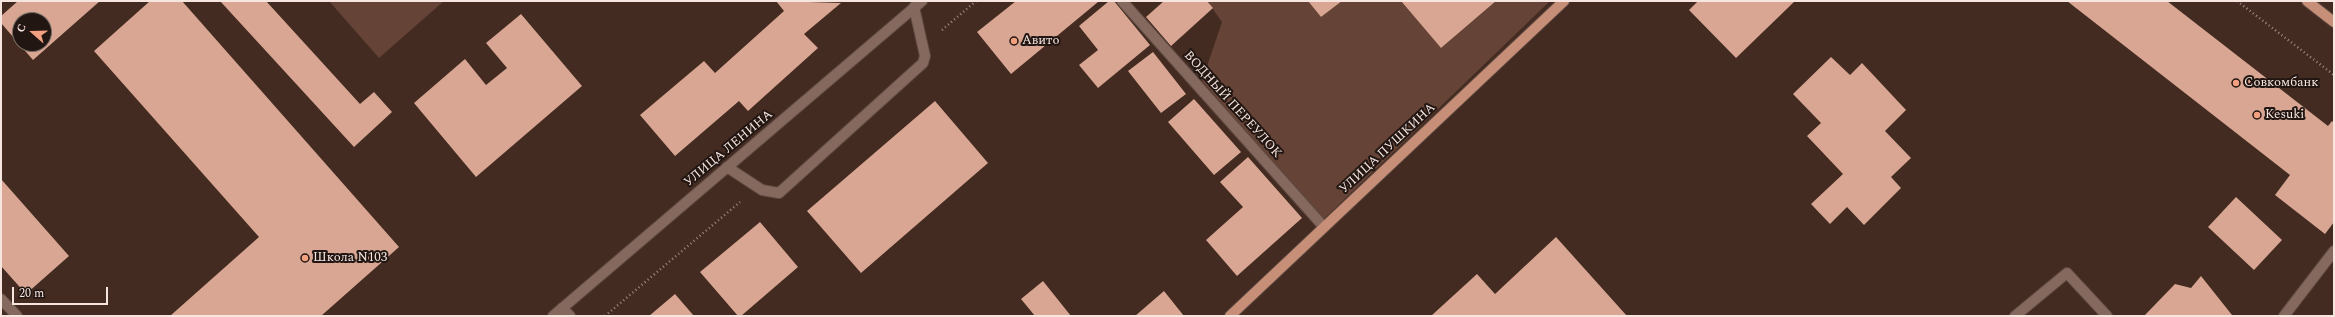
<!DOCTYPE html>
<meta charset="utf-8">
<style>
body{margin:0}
#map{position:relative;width:2335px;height:317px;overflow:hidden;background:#432b21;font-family:Spectral,serif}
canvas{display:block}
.frame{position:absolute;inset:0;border:2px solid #f7e6e0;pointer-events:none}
.north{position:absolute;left:12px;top:12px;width:40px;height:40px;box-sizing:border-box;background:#221612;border:1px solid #776964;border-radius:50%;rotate:290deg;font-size:11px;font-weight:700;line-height:16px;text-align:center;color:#f7e6e0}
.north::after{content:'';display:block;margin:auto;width:14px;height:18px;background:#f2a07f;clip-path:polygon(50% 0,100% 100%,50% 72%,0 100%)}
.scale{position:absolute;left:12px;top:287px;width:96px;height:18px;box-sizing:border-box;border:2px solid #f7e6e0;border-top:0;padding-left:5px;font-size:12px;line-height:14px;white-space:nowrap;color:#f7e6e0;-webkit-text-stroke:3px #221612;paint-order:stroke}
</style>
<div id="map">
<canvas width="2335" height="317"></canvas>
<div class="frame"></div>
<div class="north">С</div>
<div class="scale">20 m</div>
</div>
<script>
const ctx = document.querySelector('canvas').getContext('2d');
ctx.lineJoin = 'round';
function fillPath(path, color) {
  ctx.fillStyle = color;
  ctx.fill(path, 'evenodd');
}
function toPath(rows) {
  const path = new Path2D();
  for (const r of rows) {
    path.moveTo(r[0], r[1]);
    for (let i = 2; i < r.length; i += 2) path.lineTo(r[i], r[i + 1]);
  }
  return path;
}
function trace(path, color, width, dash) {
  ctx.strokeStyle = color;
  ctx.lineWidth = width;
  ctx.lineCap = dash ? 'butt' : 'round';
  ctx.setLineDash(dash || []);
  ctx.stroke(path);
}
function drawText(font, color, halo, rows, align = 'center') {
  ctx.font = font + ' Spectral,serif';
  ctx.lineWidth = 4;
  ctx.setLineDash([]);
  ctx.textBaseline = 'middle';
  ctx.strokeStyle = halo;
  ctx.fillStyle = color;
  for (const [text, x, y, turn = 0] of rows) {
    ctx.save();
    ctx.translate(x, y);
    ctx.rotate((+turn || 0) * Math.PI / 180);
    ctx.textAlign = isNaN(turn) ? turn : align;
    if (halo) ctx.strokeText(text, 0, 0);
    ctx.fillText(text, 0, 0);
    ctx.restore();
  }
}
const green = toPath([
 [329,1,444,1,379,58],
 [1207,1,1308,1,1321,17,1342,1,1401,1,1441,48,1496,1,1550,1,1323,220,1202,81,1222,22]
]);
const building = toPath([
 [18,1,100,1,33,60,1,23,1,16],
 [20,20,44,20,44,44,20,44],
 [150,1,182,1,399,247,321,316,170,316,259,237,94,51],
 [220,1,266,1,360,104,374,92,392,112,354,147],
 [776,1,841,3,804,34,818,48,748,111,739,101,675,156,640,115,704,61,715,73,784,11],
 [1016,1,1097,1,1098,2,1011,74,977,32],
 [1109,1,1114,1,1150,45,1098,88,1079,65,1098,50,1079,26],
 [1164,1,1207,1,1213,8,1171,46,1146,17],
 [1308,1,1342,1,1321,17],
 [1401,1,1496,1,1441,48],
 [1698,1,1795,1,1736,58,1689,10],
 [2067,1,2167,1,2328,126,2332,121,2334,123,2334,222,2325,234,2275,195,2290,175],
 [521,14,582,86,476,177,414,103,465,59,486,85,507,68,486,43],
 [1153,52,1186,94,1161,113,1128,71],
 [1831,57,1850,75,1862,63,1906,110,1885,131,1911,158,1891,177,1901,188,1864,225,1847,207,1830,224,1811,204,1843,174,1807,136,1821,123,1793,94],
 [1194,99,1241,152,1214,175,1168,122],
 [935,101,988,163,861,273,807,211],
 [1248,157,1302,218,1237,276,1206,240,1243,207,1220,182],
 [1,179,69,256,26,294,1,266],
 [2236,197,2282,240,2254,270,2208,227],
 [760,222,798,267,741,316,738,316,700,272],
 [1556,237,1627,316,1431,316,1477,274,1495,294],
 [2201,276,2232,315,2231,316,2144,316,2175,284,2191,288],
 [1043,281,1071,316,1035,316,1021,299],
 [1164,291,1184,316,1135,316],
 [675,294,694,316,649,316]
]);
const path = toPath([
 [2237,1,2334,75],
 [942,30,976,1],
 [605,316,740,202]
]);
const minor = toPath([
 [1122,1,1324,227],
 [727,167,762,190,779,193,923,63,925,56,914,7],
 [1,299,17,316],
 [562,308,570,316],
 [553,316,922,1],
 [2015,316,2067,273,2107,316],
 [2284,316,2334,251]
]);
const major = toPath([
 [2307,1,2334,22],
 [1230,316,1564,1]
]);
const markers = [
 [1014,41,4,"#f2a07f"],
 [2236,83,4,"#f2a07f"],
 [2257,115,4,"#f2a07f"],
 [305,258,4,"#f2a07f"]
];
const poiNames = [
 ["Авито",1022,41],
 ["Совкомбанк",2244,83],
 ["Kesuki",2265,115],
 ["Школа N103",313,258]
];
const streetNames = [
 ["ВОДНЫЙ ПЕРЕУЛОК",1232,105,48],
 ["УЛИЦА ЛЕНИНА",729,149,-40],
 ["УЛИЦА ПУШКИНА",1388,149,-43]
];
fillPath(green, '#654336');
fillPath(building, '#d8a692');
trace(minor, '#5f4a41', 12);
trace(major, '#5f4a41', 12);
trace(path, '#a08b83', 2.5, [1, 3]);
trace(minor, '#86695e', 10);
trace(major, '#c88f78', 10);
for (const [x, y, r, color] of markers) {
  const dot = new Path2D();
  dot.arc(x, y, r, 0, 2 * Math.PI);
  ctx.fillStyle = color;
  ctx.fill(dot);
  trace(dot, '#221612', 1.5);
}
drawText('13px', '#f7e6e0', '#221612', poiNames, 'left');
drawText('13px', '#f7e6e0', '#221612', streetNames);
</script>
